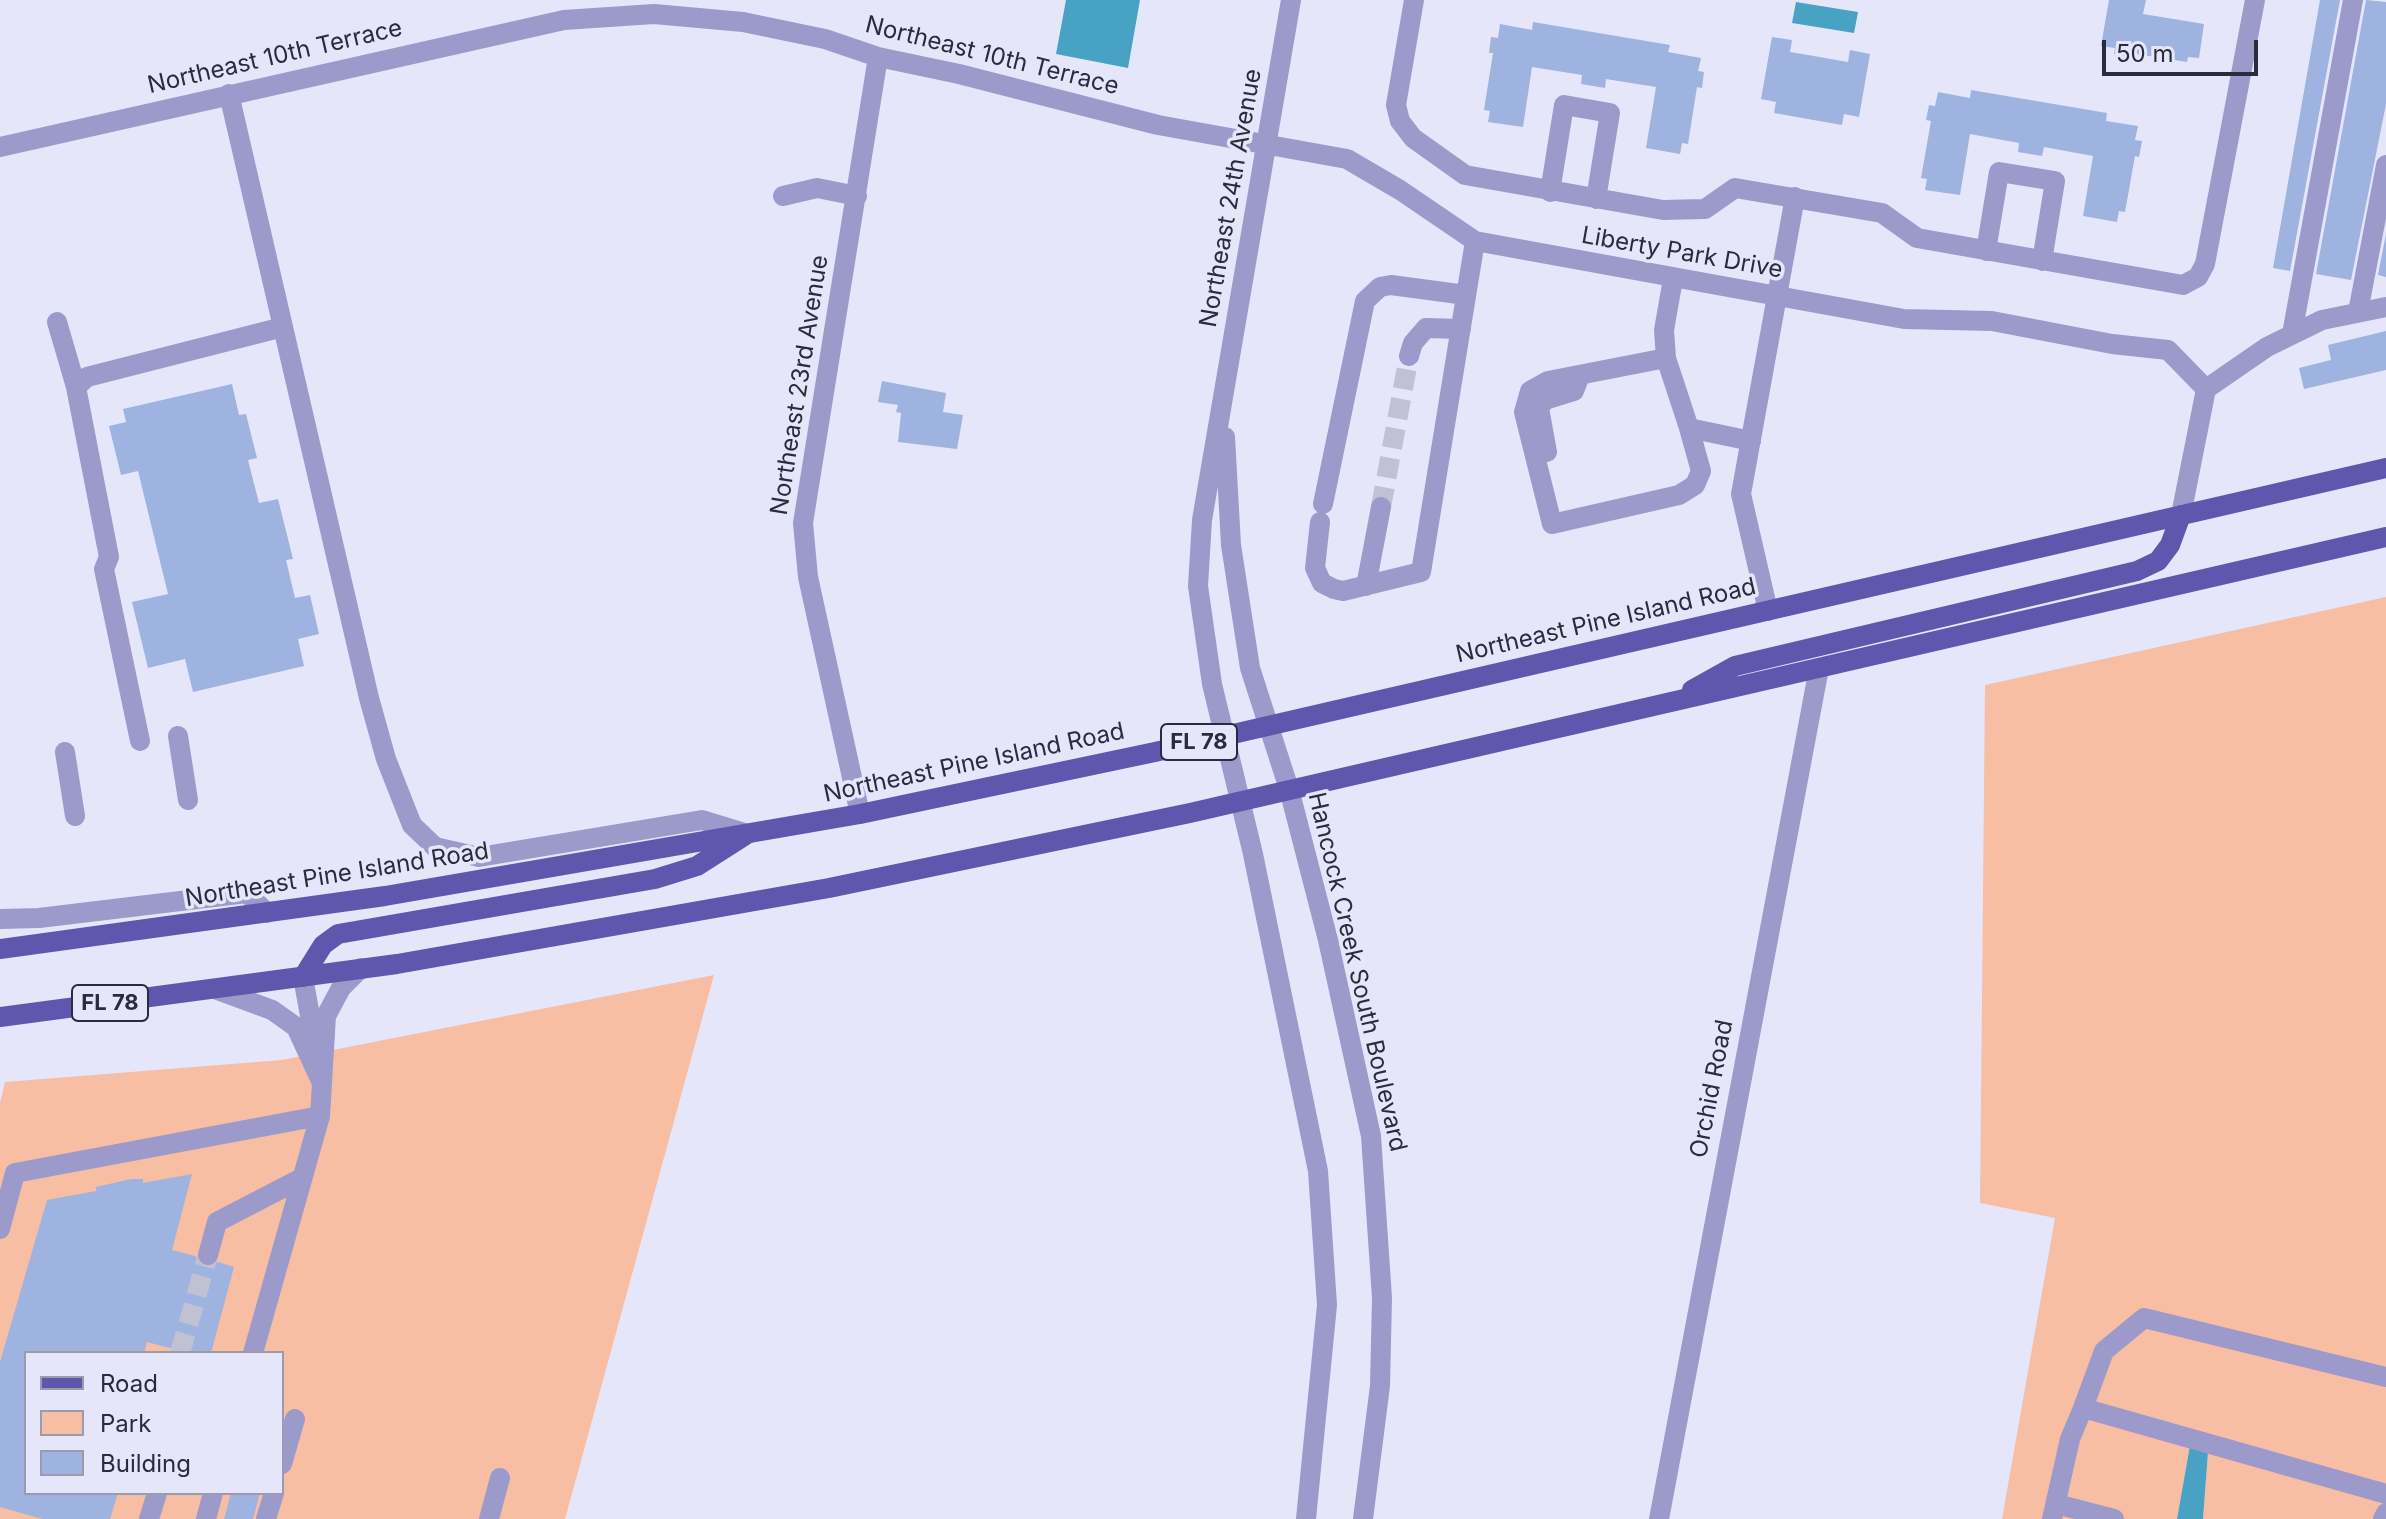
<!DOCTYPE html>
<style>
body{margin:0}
#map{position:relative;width:2386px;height:1519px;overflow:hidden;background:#e6e6fa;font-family:Inter,sans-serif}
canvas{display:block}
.legend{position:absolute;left:24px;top:1351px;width:260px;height:144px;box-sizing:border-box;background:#e6e6fa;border:2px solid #9b9baf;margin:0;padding:10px 14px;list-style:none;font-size:24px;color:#2b2b3e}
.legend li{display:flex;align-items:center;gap:16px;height:40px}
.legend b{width:40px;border:2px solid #9b9baf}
.scale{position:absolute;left:2102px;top:40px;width:156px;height:36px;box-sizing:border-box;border:4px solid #2b2b3e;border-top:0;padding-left:10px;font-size:24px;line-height:28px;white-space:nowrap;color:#2b2b3e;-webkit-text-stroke:6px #e6e6fa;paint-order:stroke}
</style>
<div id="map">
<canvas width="2386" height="1519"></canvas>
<ul class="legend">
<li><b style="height:10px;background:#5f56ad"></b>Road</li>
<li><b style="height:22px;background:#f7bea4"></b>Park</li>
<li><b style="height:22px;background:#9eb3df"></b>Building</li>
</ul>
<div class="scale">50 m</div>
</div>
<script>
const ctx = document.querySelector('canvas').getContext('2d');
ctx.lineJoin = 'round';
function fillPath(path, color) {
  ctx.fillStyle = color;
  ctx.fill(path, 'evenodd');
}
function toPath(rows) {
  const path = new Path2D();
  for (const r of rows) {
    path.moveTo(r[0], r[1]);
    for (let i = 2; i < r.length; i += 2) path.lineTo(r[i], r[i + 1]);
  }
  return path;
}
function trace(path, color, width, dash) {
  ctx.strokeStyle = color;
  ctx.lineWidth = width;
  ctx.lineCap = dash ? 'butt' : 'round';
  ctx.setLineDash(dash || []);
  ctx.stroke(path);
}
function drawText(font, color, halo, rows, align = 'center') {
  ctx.font = font + ' Inter,sans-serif';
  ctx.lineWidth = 7;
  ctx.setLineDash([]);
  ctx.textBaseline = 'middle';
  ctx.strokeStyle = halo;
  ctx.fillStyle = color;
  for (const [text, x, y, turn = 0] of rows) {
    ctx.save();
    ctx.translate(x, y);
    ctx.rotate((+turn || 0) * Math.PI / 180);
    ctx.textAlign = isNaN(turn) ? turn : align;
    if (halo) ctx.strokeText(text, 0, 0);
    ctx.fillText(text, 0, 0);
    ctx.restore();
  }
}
const green = toPath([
 [2386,597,2386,1519,2203,1519,2209,1439,2192,1434,2177,1519,2002,1519,2055,1218,1980,1203,1985,685],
 [714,975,565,1519,0,1519,0,1103,5,1082,282,1060],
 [26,1353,282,1353,282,1493,26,1493]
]);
const water = toPath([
 [1066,0,1140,0,1128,68,1056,54],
 [1796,2,1858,12,1854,33,1792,23],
 [2205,1432,2209,1439,2203,1519,2177,1519,2192,1434]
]);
const building = toPath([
 [2109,0,2146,0,2143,14,2204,24,2199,58,2188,57,2187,62,2130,53,2130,57,2114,54,2115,48,2101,46],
 [2320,0,2340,0,2290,271,2273,268],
 [2366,0,2386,2,2386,104,2351,280,2316,274],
 [1533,22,1670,45,1668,52,1701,58,1698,71,1704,72,1702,88,1697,87,1688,144,1682,143,1680,154,1646,148,1656,87,1606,79,1605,88,1581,84,1582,75,1532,67,1523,127,1488,122,1490,111,1484,110,1493,53,1489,53,1491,37,1498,38,1500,24,1532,30],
 [1772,37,1792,40,1790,52,1808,55,1848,62,1850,50,1870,54,1859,117,1844,114,1842,125,1774,113,1776,102,1761,99],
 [1971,90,2107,113,2106,121,2138,126,2135,140,2142,141,2139,157,2135,156,2125,212,2119,211,2117,222,2083,216,2093,156,2044,147,2042,156,2018,152,2019,143,1970,134,1960,195,1925,190,1927,179,1921,178,1931,121,1926,120,1929,105,1935,106,1938,92,1970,98],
 [2386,234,2386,277,2378,275],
 [2386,331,2386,370,2304,389,2299,368,2331,360,2328,345],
 [882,381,946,393,943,412,963,415,957,449,898,442,901,413,896,412,898,405,878,402],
 [232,384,239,415,246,414,257,458,248,460,259,503,278,499,293,559,286,560,295,598,310,595,319,634,298,639,304,666,193,692,185,659,148,668,132,602,168,594,138,471,121,475,109,426,126,422,123,409],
 [192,1174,172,1250,195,1256,204,1267,218,1262,234,1267,211,1353,188,1353,147,1342,144,1353,26,1353,26,1493,118,1493,110,1519,42,1519,0,1507,0,1362,47,1200,96,1191,96,1187,131,1179,143,1179,143,1183],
 [231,1493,260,1493,253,1519,224,1519]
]);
const minorTunnel = toPath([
 [1381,507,1409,356],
 [180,1353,208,1255]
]);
const minor = toPath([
 [1291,0,1202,520,1198,586,1212,684,1253,854,1318,1171,1327,1305,1306,1519],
 [1414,0,1396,105,1400,121,1413,138,1465,175,1663,210,1705,209,1735,188,1882,213,1917,238,2183,285,2198,277,2205,264,2255,0],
 [229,94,369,698,386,759,412,825,435,847,479,857,702,820,748,834],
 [0,147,564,20,654,14,743,22,825,39,878,57,959,74,1158,125,1347,159,1400,190,1475,241,1904,319,1992,321,2112,344,2168,350,2206,389,2181,515],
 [1550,192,1564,105,1610,113,1596,199],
 [783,196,817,188,857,196],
 [1986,251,1999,172,2055,181,2042,261],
 [1673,279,1664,330,1666,358,1689,428,1751,441],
 [2358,312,2386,165],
 [57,322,76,387],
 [2292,334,2353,0],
 [1409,356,1413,343,1426,328,1461,329],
 [1666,358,1548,381,1530,391,1524,412,1552,524,1679,495,1695,485,1701,471,1689,428],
 [2206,389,2267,347,2322,320,2386,307],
 [1225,437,1231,545,1250,668,1289,789,1328,940,1371,1136,1382,1298,1380,1386,1363,1519],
 [1547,452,1539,408,1545,400,1574,391,1579,378],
 [1323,504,1365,301,1380,287,1391,285,1466,295],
 [1320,522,1315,568,1322,583,1334,589,1343,591,1421,572,1475,241],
 [1366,586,1381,507],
 [1768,611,1741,494,1795,197],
 [178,736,188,800],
 [140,741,104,569,109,557,76,387,87,377,283,327],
 [65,752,75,816],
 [860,814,808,577,803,523,878,57],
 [0,919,39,918,247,893,267,913],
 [303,977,316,1049],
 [215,989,272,1010,296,1027,322,1083],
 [0,1229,15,1173,320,1116],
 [208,1255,217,1222,302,1178],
 [253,1353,320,1116,326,1016,341,988,361,968],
 [2386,1377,2144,1318,2104,1351,2083,1408,2386,1494],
 [282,1464,295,1419],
 [2056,1504,2114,1519],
 [149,1519,157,1493],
 [206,1519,213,1493],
 [266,1519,274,1493],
 [489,1519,500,1478],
 [1659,1519,1819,668],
 [2052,1519,2070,1439,2083,1408],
 [2383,1519,2386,1513]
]);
const major = toPath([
 [1692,690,1735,666,2137,571,2158,561,2170,545,2181,515],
 [0,949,385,896,860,814,1155,752,2386,468],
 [303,977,323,945,338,934,655,879,697,866,744,836],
 [0,1017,397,964,829,888,1190,813,2386,537]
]);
const shields = [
 [1199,742,76],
 [110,1003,76]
];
const shieldNames = [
 ["FL 78",1199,742],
 ["FL 78",110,1003]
];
const streetNames = [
 ["Northeast 10th Terrace",992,56,14],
 ["Northeast 10th Terrace",275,57,-13],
 ["Northeast 24th Avenue",1231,198,-80],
 ["Liberty Park Drive",1682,253,10],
 ["Northeast 23rd Avenue",800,385,-81],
 ["Northeast Pine Island Road",1606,621,-13],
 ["Northeast Pine Island Road",974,763,-12],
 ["Northeast Pine Island Road",337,875,-9],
 ["Hancock Creek South Boulevard",1357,972,77],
 ["Orchid Road",1712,1089,-79]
];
fillPath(green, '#f7bea4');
fillPath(water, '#48a2c3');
fillPath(building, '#9eb3df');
trace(minorTunnel, '#c1c1d4', 20, [20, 10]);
trace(minor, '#9b9acb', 20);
trace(major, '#5f56ad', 20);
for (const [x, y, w] of shields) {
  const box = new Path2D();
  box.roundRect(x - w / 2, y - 18, w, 36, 6);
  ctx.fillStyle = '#e6e6fa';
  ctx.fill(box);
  trace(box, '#2b2b3e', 2);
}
drawText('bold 22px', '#2b2b3e', null, shieldNames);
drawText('24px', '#2b2b3e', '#e6e6fa', streetNames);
</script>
